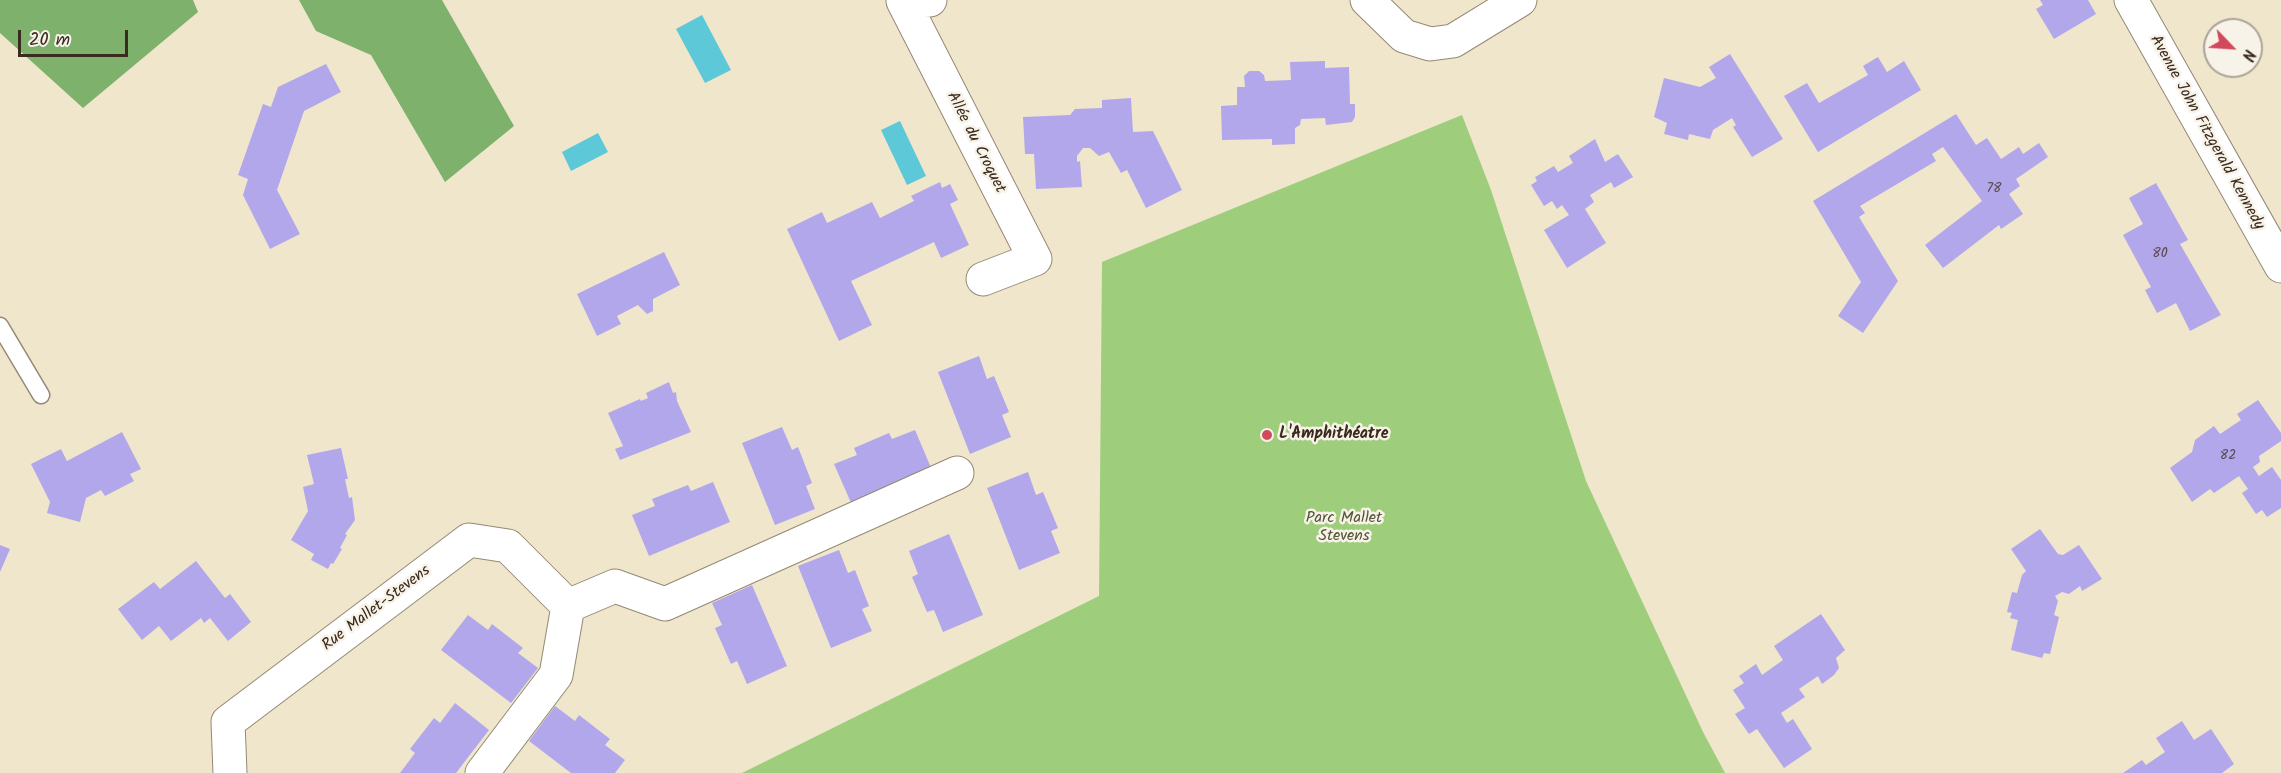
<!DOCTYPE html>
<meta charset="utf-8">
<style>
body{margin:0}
#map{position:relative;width:2281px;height:773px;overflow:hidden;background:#efe6cc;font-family:Kalam,sans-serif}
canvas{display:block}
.north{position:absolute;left:2203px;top:18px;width:60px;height:60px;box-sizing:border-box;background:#f7f3e8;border:2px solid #aca397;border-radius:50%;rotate:115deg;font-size:16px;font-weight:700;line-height:24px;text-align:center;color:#3b2a1e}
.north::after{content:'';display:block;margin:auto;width:21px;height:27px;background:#d1495b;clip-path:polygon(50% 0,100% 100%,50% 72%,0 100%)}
.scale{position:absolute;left:18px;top:30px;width:110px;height:27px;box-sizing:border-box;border:3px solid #3b2a1e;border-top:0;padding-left:8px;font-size:18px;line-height:21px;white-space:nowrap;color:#3b2a1e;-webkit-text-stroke:4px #f7f3e8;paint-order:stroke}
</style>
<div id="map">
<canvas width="2281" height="773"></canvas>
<div class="north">N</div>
<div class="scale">20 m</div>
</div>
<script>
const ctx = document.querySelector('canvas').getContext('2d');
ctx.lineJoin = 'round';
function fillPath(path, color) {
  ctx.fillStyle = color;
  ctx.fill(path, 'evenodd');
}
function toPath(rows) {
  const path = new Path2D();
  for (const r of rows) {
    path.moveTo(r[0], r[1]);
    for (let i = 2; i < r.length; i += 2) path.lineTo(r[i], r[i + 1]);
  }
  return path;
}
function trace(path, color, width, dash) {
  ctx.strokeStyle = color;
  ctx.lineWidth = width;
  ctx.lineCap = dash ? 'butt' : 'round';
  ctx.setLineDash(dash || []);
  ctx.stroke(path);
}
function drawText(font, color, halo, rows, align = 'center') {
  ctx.font = font + ' Kalam,sans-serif';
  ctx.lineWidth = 5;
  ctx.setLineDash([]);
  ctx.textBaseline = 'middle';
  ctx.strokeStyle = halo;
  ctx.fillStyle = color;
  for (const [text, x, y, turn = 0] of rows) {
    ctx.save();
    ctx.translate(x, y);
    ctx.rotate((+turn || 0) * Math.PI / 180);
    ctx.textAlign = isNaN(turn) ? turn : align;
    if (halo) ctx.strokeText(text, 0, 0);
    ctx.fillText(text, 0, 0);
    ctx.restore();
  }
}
const green = toPath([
 [1462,115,1491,190,1586,481,1703,732,1725,773,742,773,1099,596,1102,262]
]);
const forest = toPath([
 [0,0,193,0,198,12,83,108,0,33],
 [299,0,442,0,514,126,445,182,371,55,316,31]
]);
const water = toPath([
 [702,15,731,70,705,83,676,29],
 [900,121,926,176,907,185,881,130],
 [598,133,608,152,571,171,562,152]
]);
const building = toPath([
 [2040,0,2088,0,2096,14,2054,39,2036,9,2043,5],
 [1730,54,1783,139,1752,157,1733,127,1736,125,1732,118,1713,130,1710,139,1689,134,1688,140,1664,134,1667,123,1654,117,1664,78,1700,87,1716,78,1709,67],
 [1878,57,1887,72,1904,61,1921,90,1818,152,1784,96,1807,83,1819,103,1868,75,1863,66],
 [1325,61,1325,68,1349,67,1350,104,1355,104,1355,117,1352,122,1326,125,1325,118,1301,119,1300,125,1295,128,1295,144,1272,145,1272,139,1222,140,1221,106,1237,105,1237,87,1245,87,1244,76,1249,71,1259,71,1264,75,1265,81,1291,80,1290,62],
 [326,64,341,92,304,111,277,190,300,234,270,249,243,195,248,179,238,175,263,104,271,107,278,87],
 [1131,98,1133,132,1153,131,1182,190,1146,208,1127,170,1121,173,1109,152,1099,156,1090,148,1083,148,1077,156,1077,162,1080,161,1082,187,1036,189,1034,154,1025,154,1023,117,1070,115,1075,109,1102,108,1102,100],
 [1956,114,1976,145,1987,138,2001,159,2019,147,2023,154,2039,143,2048,157,2016,179,2020,186,2009,194,2023,214,2001,229,1999,225,1943,268,1925,245,1982,201,1943,147,1932,154,1936,161,1860,206,1865,213,1859,217,1898,281,1863,333,1838,316,1861,282,1813,201],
 [1595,139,1605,162,1618,154,1633,177,1614,188,1611,182,1590,195,1594,202,1585,209,1606,243,1567,268,1544,230,1569,215,1562,205,1557,209,1552,201,1544,206,1531,185,1537,181,1535,177,1554,166,1558,172,1573,163,1569,156],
 [940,182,942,188,950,184,958,200,950,204,969,245,941,258,934,242,851,281,872,325,839,341,787,229,822,212,827,223,872,202,880,218,914,201,911,196],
 [2156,183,2188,240,2180,244,2221,315,2190,331,2176,303,2157,313,2145,290,2151,287,2123,235,2143,224,2129,198],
 [664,252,680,285,653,299,653,311,647,314,638,305,617,316,621,324,597,336,577,294],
 [979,356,987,379,994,376,1009,412,1002,415,1011,437,970,454,938,372],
 [669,382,673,393,676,392,677,401,691,432,620,460,615,449,623,446,608,413,640,399,641,401,648,398,646,393],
 [2258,400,2281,433,2281,441,2259,456,2260,462,2253,467,2259,476,2272,467,2281,480,2281,508,2267,517,2262,510,2256,514,2242,493,2248,489,2239,476,2214,493,2210,489,2192,502,2170,468,2192,452,2195,440,2214,426,2220,434,2241,420,2237,414],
 [782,427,792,450,798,447,812,483,806,486,815,509,775,525,742,443],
 [915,430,932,470,852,505,834,464,857,455,854,448,889,433,892,439],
 [122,432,141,469,130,474,134,481,105,496,101,490,86,498,80,522,47,513,50,502,31,464,61,449,67,461],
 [341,448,348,479,345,479,349,498,352,497,355,520,345,534,347,535,340,548,342,549,333,564,331,563,328,569,311,560,314,554,291,540,308,511,303,487,314,484,307,455],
 [1028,472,1036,495,1043,492,1058,528,1051,531,1060,553,1019,570,987,488],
 [713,482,730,522,649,556,632,515,655,506,652,499,688,485,691,491],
 [2040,529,2058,554,2063,555,2079,545,2102,579,2082,591,2080,586,2069,594,2062,592,2055,596,2058,601,2054,615,2059,617,2050,654,2044,653,2042,658,2011,650,2018,620,2010,618,2012,613,2007,612,2012,592,2017,593,2022,575,2026,571,2011,549],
 [949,534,983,615,943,632,934,610,927,612,912,577,918,574,909,551],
 [0,545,10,549,0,572],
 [839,550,848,573,855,570,869,606,862,609,872,631,831,648,798,566],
 [196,561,225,598,230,594,251,622,228,641,210,618,204,623,201,618,171,641,159,626,142,640,118,609,154,582,160,589],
 [752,585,787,666,747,684,737,661,731,664,715,628,722,625,712,603],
 [1821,614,1845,650,1836,658,1839,668,1834,675,1822,684,1818,676,1799,689,1805,697,1781,713,1787,723,1793,719,1812,749,1784,768,1757,729,1749,734,1735,714,1745,708,1733,690,1744,683,1739,676,1756,664,1762,675,1783,660,1774,646],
 [468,615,488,630,492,624,523,648,518,653,538,668,511,703,441,650],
 [455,703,489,730,456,773,400,773,415,753,410,749,434,718,440,723],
 [555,706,575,721,579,715,610,739,605,745,625,760,615,773,571,773,529,741],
 [2182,721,2194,740,2211,729,2234,764,2222,773,2123,773,2142,760,2146,765,2165,752,2156,738]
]);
const service = toPath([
 [0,326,41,395]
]);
const minor = toPath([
 [930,0,903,1,1035,259,983,279],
 [1367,0,1404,36,1430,44,1453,41,1520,0],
 [2131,0,2281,266],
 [230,773,228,722,469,540,508,546,568,606],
 [482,773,556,675,568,606,615,586,665,604,957,473]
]);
const markers = [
 [1267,435,6,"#d1495b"]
];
const numberNames = [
 ["78",1994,190],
 ["80",2160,255],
 ["82",2228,457]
];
const streetNames = [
 ["Avenue John Fitzgerald Kennedy",2206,133,61],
 ["Allée du Croquet",975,143,63],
 ["Rue Mallet-Stevens",377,609,-37]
];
const poiNames = [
 ["L'Amphithéatre",1279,435]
];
const parkNames = [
 ["Parc Mallet",1344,519],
 ["Stevens",1344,537]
];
fillPath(green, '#9ece7c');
fillPath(forest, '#7eb16c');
fillPath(water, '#5dc8d7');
fillPath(building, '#b2a7eb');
trace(service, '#958875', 19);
trace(minor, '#958875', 35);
trace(service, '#fff', 16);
trace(minor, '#fff', 33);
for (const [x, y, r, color] of markers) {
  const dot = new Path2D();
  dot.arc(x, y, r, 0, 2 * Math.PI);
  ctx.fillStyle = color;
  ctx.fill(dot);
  trace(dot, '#f7f3e8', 2);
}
drawText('14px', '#594951', null, numberNames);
drawText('16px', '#3b2a1e', '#f7f3e8', streetNames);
drawText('bold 16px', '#3b2a1e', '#f7f3e8', poiNames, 'left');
drawText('16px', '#545336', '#f7f3e8', parkNames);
</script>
